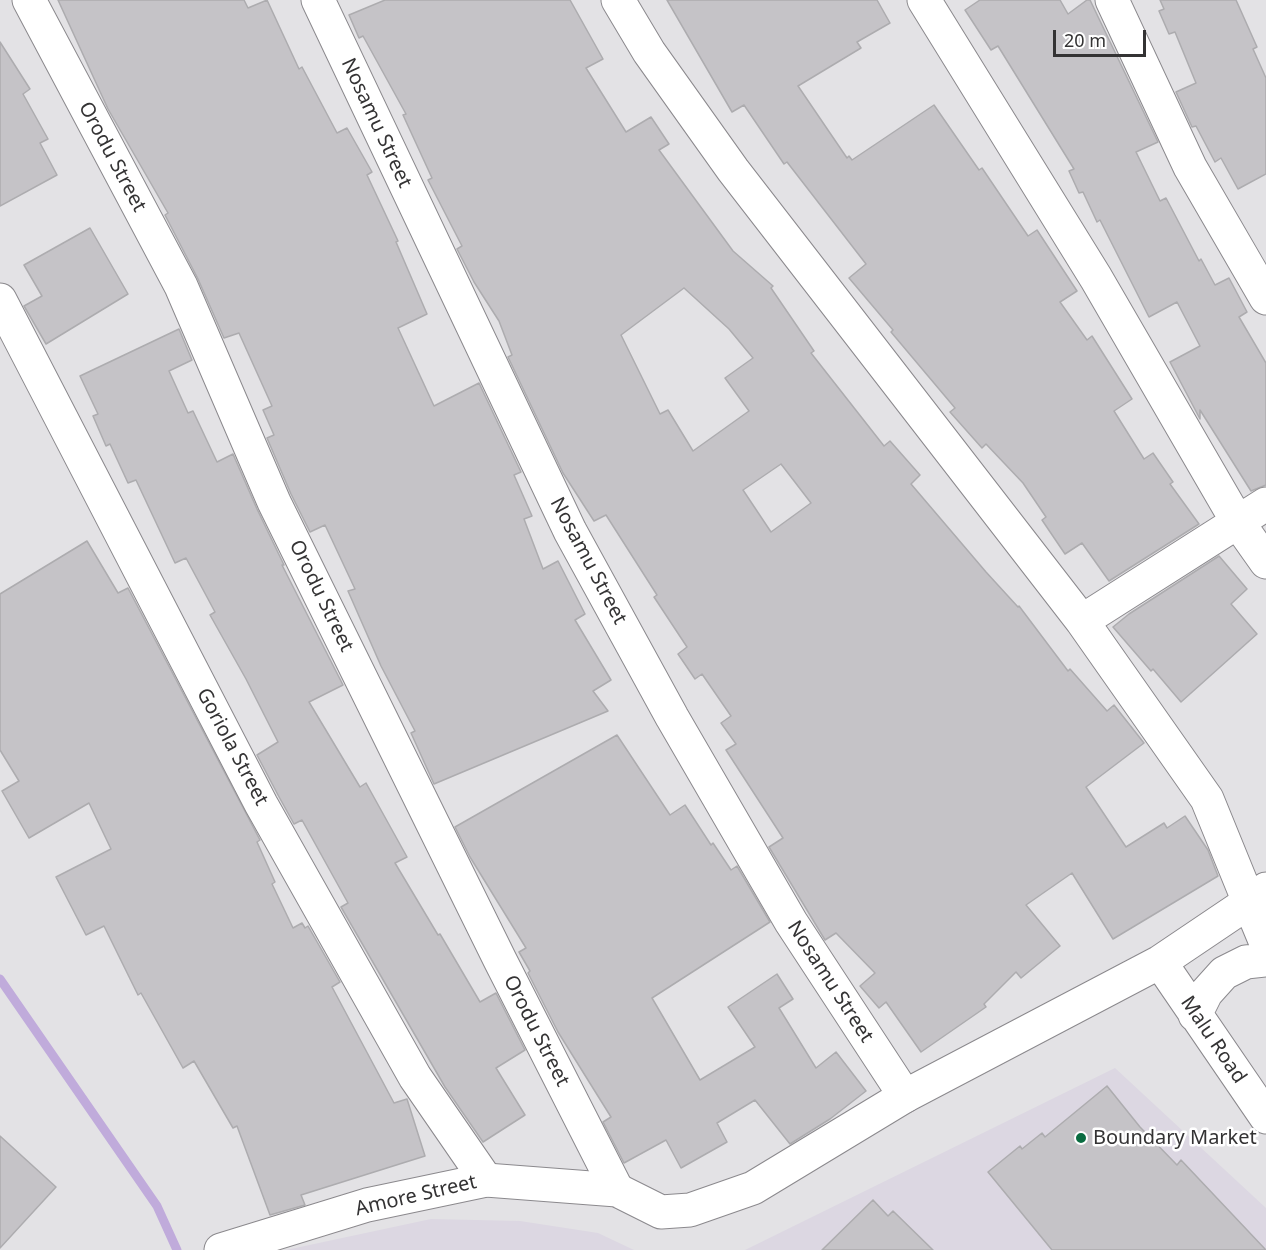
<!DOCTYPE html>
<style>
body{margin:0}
#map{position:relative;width:1266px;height:1250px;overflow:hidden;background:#e3e2e5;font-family:"Noto Sans",sans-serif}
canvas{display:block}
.scale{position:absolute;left:1053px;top:30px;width:93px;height:27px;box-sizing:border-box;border:3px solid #343334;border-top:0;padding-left:8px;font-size:18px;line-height:21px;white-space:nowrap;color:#343334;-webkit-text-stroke:4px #fff;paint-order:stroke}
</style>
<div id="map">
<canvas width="1266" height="1250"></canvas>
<div class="scale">20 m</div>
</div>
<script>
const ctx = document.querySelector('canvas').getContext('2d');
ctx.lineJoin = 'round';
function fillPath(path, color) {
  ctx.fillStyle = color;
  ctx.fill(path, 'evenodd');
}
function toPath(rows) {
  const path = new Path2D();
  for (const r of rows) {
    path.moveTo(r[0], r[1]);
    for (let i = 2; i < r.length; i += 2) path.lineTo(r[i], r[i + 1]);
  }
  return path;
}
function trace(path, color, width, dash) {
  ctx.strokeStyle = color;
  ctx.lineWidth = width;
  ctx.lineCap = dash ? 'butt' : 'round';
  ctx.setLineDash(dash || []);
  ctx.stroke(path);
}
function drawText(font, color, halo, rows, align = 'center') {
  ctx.font = font + ' "Noto Sans",sans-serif';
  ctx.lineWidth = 5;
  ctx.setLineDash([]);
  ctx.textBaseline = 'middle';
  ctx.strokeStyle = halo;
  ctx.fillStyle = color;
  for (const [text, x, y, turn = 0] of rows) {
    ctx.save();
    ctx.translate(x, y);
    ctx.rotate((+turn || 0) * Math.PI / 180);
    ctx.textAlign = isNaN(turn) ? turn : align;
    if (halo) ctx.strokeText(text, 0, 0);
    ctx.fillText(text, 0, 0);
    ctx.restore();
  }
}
const built = toPath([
 [1115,1068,1266,1208,1266,1250,745,1250],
 [431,1219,520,1221,598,1233,634,1250,286,1250]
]);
const stream = toPath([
 [0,979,157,1206,177,1250]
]);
const building = toPath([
 [58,0,244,0,248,8,267,0,299,69,302,67,337,133,347,128,372,172,367,175,398,241,396,242,427,314,398,328,434,406,479,383,521,472,514,475,532,516,524,519,543,569,558,561,585,614,575,620,611,680,593,691,608,711,434,784,411,733,415,731,381,666,348,591,355,589,325,525,310,532,291,494,267,438,274,435,263,410,272,406,239,333,224,338,198,279,165,215,168,213,108,109,58,0],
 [385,0,570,0,603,59,586,68,626,132,651,117,669,144,659,150,733,251,773,286,771,288,814,351,811,353,884,446,890,441,920,475,911,484,986,572,1018,607,1019,606,1068,671,1070,669,1107,711,1114,705,1144,743,1086,787,1126,847,1164,823,1167,828,1185,816,1208,850,1218,876,1113,939,1072,873,1026,905,1060,946,1021,978,1016,972,984,1004,986,1007,921,1052,886,1002,879,1008,860,986,875,973,836,933,825,940,769,847,783,838,726,750,736,744,721,723,731,716,702,674,695,679,678,654,687,647,654,597,657,595,606,515,594,521,563,473,508,357,512,355,499,321,474,282,457,249,462,246,428,180,432,178,403,115,406,114,363,36,359,38,349,15,385,0],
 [684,288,729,329,753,358,725,378,749,411,693,451,668,410,660,414,621,335,684,288],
 [781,464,811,503,771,532,743,490,781,464],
 [667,0,877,0,890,23,857,42,861,48,798,86,847,158,849,156,852,160,934,105,979,170,982,168,1028,236,1037,230,1077,291,1060,302,1087,340,1092,336,1132,399,1114,411,1144,459,1153,453,1173,482,1170,484,1199,524,1109,581,1082,543,1065,554,1042,520,1046,517,1023,483,986,444,982,448,950,412,955,408,891,332,893,330,849,278,866,264,787,162,784,164,744,105,732,112,667,0],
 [980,0,1060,0,1068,14,1087,0,1090,0,1158,142,1136,152,1160,201,1166,198,1199,261,1201,259,1215,285,1229,278,1247,312,1239,317,1266,363,1266,485,1251,491,1200,410,1200,419,1170,362,1200,346,1177,302,1149,317,1100,220,1097,222,1083,192,1079,193,1069,171,1074,169,998,46,991,50,965,10,980,0],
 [1160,0,1236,0,1257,47,1253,49,1266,78,1266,174,1238,189,1221,158,1215,162,1196,126,1192,127,1176,92,1196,83,1175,32,1169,34,1159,11,1164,9,1160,0],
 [0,42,30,89,23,94,48,139,40,143,57,175,0,206,0,42],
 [90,228,128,294,46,344,24,306,42,296,24,265,90,228],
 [179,329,192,360,169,371,188,413,193,411,217,462,233,454,257,509,284,565,282,565,343,685,309,702,360,787,366,783,407,857,395,863,438,935,440,934,480,1002,496,993,525,1050,496,1068,525,1115,483,1142,445,1087,341,907,348,903,302,820,294,824,278,795,257,755,278,742,246,679,210,615,215,612,186,558,175,563,136,480,128,483,110,444,106,446,93,416,98,414,80,376,179,329],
 [87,541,118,593,128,588,260,840,257,842,275,882,272,884,293,928,302,923,305,928,308,926,340,982,332,987,394,1103,407,1099,425,1156,301,1195,305,1205,270,1215,237,1126,233,1128,194,1061,183,1068,141,993,138,995,104,926,86,935,56,877,111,849,89,803,29,838,2,791,19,781,0,750,0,594,87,541],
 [1219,556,1247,589,1231,604,1257,634,1181,702,1153,669,1151,671,1113,627,1129,614,1219,556],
 [617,735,670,815,685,805,711,845,713,843,731,870,737,866,770,922,652,998,700,1080,755,1047,728,1007,777,974,793,999,779,1008,816,1068,836,1052,866,1091,830,1119,790,1144,755,1100,717,1123,727,1142,681,1168,666,1140,624,1163,603,1122,611,1117,558,1032,528,973,530,971,519,952,526,948,470,857,455,827,617,735],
 [1107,1086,1140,1127,1177,1165,1181,1160,1266,1250,1052,1250,988,1172,1020,1146,1022,1149,1042,1133,1045,1137,1107,1086],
 [0,1136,56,1187,0,1248,0,1136],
 [873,1200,888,1216,893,1211,933,1250,822,1250,873,1200]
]);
const minor = toPath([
 [29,0,181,286,274,502,500,960,617,1190],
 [318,0,570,531,672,717,791,922,905,1096],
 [618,0,649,52,733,170,1082,621,1207,799,1249,902,1266,889],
 [924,0,1096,278,1237,521,1266,562],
 [1112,0,1190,167,1266,298],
 [0,300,261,804,415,1077,486,1180],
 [1082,621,1266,504]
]);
const major = toPath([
 [1160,962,1266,1117],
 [1195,1015,1206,993,1224,973,1246,962,1266,960],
 [221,1250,367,1205,486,1180,617,1190,661,1212,690,1210,753,1188,905,1096,1160,962,1249,902,1266,943]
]);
const markers = [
 [1081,1138,6,"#0a6c41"]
];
const streetNames = [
 ["Nosamu Street",376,123,65],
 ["Orodu Street",112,157,62],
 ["Nosamu Street",588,561,62],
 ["Orodu Street",321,596,64],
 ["Goriola Street",232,747,62],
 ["Nosamu Street",830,982,57],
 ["Orodu Street",536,1031,63],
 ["Malu Road",1213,1040,56],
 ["Amore Street",416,1196,-13]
];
const poiNames = [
 ["Boundary Market",1093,1138]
];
fillPath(built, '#dcd7e2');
trace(stream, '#c0abdb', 9);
fillPath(building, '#c5c3c7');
trace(building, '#adacaf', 1.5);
trace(minor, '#8b898d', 35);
trace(major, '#8b898d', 35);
trace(minor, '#fff', 33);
trace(major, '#fff', 33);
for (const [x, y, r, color] of markers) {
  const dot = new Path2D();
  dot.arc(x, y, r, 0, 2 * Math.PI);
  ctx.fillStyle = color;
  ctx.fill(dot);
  trace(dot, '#fff', 2);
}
drawText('20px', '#343334', '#fff', streetNames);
drawText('20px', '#343334', '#fff', poiNames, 'left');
</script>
